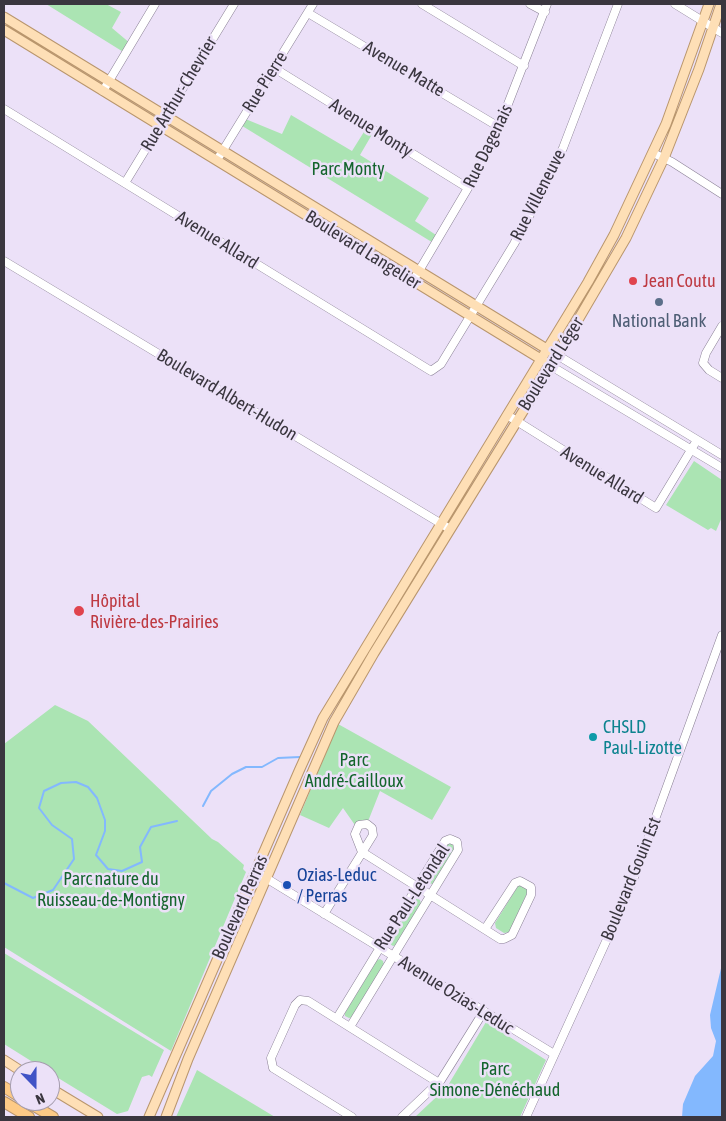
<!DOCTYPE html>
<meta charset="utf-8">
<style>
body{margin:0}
#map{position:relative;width:726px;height:1121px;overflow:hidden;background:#ece1f8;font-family:"Asap Condensed",sans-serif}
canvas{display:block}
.frame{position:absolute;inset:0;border:5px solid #3a363f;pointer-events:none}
.north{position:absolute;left:10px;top:1061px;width:50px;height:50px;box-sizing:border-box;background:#ece1f8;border:1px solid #a59dae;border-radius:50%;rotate:158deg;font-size:14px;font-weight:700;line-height:20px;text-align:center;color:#3a363f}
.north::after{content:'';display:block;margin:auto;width:18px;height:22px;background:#4053c6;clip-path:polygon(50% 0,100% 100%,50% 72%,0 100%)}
</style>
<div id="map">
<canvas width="726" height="1121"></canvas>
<div class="frame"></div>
<div class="north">N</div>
</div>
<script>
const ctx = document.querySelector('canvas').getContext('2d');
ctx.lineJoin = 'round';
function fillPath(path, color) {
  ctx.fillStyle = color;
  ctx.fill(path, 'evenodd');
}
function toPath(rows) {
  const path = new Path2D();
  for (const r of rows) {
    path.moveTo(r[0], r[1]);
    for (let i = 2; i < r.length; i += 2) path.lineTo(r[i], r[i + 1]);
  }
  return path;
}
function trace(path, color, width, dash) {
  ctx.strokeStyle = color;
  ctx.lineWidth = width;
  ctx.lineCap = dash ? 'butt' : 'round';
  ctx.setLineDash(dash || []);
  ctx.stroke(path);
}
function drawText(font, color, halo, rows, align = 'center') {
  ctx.font = font + ' "Asap Condensed",sans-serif';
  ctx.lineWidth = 5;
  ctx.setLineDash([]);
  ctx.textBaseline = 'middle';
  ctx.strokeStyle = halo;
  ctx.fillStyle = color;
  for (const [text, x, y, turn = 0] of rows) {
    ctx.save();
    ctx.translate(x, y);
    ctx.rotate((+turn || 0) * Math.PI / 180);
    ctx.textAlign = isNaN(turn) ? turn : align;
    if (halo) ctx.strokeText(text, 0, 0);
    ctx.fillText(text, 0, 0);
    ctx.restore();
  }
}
const green = toPath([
 [46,4,106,4,121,12,112,28,131,44,125,53],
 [291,115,352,151,367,127,374,131,360,155,429,198,415,221,439,237,435,244,239,124,243,118,282,134],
 [694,461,722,480,722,517,716,531,711,528,708,530,666,505],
 [55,705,88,721,212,839,218,842,244,865,243,869,246,872,171,1051,4,947,4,744],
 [338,724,451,787,432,820,380,791,367,824,357,828,343,808,329,828,300,815],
 [452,842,456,847,433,884,427,883,426,880,449,843],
 [518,886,521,886,527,889,527,893,510,932,504,933,496,928,495,923],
 [417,898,420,900,421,904,396,945,393,946,390,944,390,940],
 [4,953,164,1050,152,1077,149,1075,142,1077,128,1111,117,1114,50,1073,50,1071,47,1071,4,1044],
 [380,959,383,961,384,965,352,1017,349,1018,345,1016,345,1013,377,960],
 [486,1022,546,1060,520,1117,415,1117,447,1087],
 [197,1070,275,1117,176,1117]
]);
const water = toPath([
 [722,964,722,1117,682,1117,683,1104,695,1076,713,1056,716,1041,711,1028,710,1015]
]);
const stream = toPath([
 [203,806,211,791,232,774,246,767,262,767,278,758,300,757],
 [4,883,33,898,53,890,74,859,72,839,52,825,39,808,44,791,61,783,76,782,88,787,97,798,105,820,105,831,96,855,108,869,122,871,142,862,140,847,151,827,177,821]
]);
const minor = toPath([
 [422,4,524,66],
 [530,4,545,12],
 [675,4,722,33],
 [308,13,499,127],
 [274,68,468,188],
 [103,91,155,4],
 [4,109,431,371,441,364,514,244,534,207,563,148,618,4],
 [653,153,672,162,722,194],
 [217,160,313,4],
 [125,183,234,4],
 [4,261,450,529],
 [413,281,468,188,499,127,547,4],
 [722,326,706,353,703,363,709,370,722,378],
 [557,355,722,455],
 [551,366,722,468],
 [507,415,656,508,697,440],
 [362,852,500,939,504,939,512,935,531,895,531,887,520,881,515,883,485,929],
 [256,872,554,1054],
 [324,914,373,835,372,828,367,824,359,825,355,834,362,852],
 [337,1018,445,841,450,839,457,842,458,850,350,1027],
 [352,1117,273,1068,271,1058,295,1005,300,1000,308,1001,439,1083],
 [402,1117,441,1080,484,1011],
 [526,1117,629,891,722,635]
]);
const major = toPath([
 [4,17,550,351],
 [4,30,544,361],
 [4,1060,21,1071],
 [50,1088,98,1117],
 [149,1117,299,771,323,718,588,282,614,235,666,124,709,4],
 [166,1117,188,1059,334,722,374,653,551,366,626,238,664,158,699,69,721,4]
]);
const highway = toPath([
 [4,1087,20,1097],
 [26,1101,53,1117],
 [4,1102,29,1117]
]);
const markers = [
 [633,281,5,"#e0444e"],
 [659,302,5,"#5c6f8a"],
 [79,611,6,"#e0444e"],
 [593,737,5,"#0f9aa8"],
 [287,885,5,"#1a4fb4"]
];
const streetNames = [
 ["Avenue Matte",404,69,31],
 ["Rue Pierre",265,82,-58],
 ["Rue Arthur-Chevrier",179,94,-59],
 ["Avenue Monty",371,128,32],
 ["Rue Dagenais",488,146,-64],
 ["Rue Villeneuve",538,195,-63],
 ["Avenue Allard",217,240,32],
 ["Boulevard Langelier",363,250,32],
 ["Boulevard Léger",551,364,-58],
 ["Boulevard Albert-Hudon",227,395,31],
 ["Avenue Allard",602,475,32],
 ["Boulevard Gouin Est",631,879,-68],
 ["Rue Paul-Letondal",412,897,-57],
 ["Boulevard Perras",240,907,-66],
 ["Avenue Ozias-Leduc",456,995,32]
];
const parkNames = [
 ["Parc Monty",348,169],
 ["Parc",354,760],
 ["André-Cailloux",354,781],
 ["Parc nature du",111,879],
 ["Ruisseau-de-Montigny",111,900],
 ["Parc",495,1069],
 ["Simone-Dénéchaud",495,1090]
];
const healthNames = [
 ["Jean Coutu",643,281],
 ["Hôpital",90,601],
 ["Rivière-des-Prairies",90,622]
];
const serviceNames = [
 ["National Bank",659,321]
];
const cultureNames = [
 ["CHSLD",603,727],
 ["Paul-Lizotte",603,748]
];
const transitNames = [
 ["Ozias-Leduc",297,875],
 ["/ Perras",297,896]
];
fillPath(green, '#abe4b3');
fillPath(water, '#83b8fe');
trace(stream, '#83b8fe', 2);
trace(minor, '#8a8095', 9);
trace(major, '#b9966d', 11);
trace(highway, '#b9966d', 12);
trace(minor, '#fff', 8);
trace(major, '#fedfb6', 9);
trace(highway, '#fdca86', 10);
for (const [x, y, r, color] of markers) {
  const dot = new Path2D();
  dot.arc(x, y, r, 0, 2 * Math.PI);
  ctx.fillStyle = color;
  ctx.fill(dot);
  trace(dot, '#ece1f8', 2);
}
drawText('18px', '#3a363f', '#ece1f8', streetNames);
drawText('18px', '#14652d', '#ece1f8', parkNames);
drawText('18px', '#be3a42', '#ece1f8', healthNames, 'left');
drawText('18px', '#4e5e75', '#ece1f8', serviceNames);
drawText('18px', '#0d838f', '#ece1f8', cultureNames, 'left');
drawText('18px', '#164399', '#ece1f8', transitNames, 'left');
</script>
